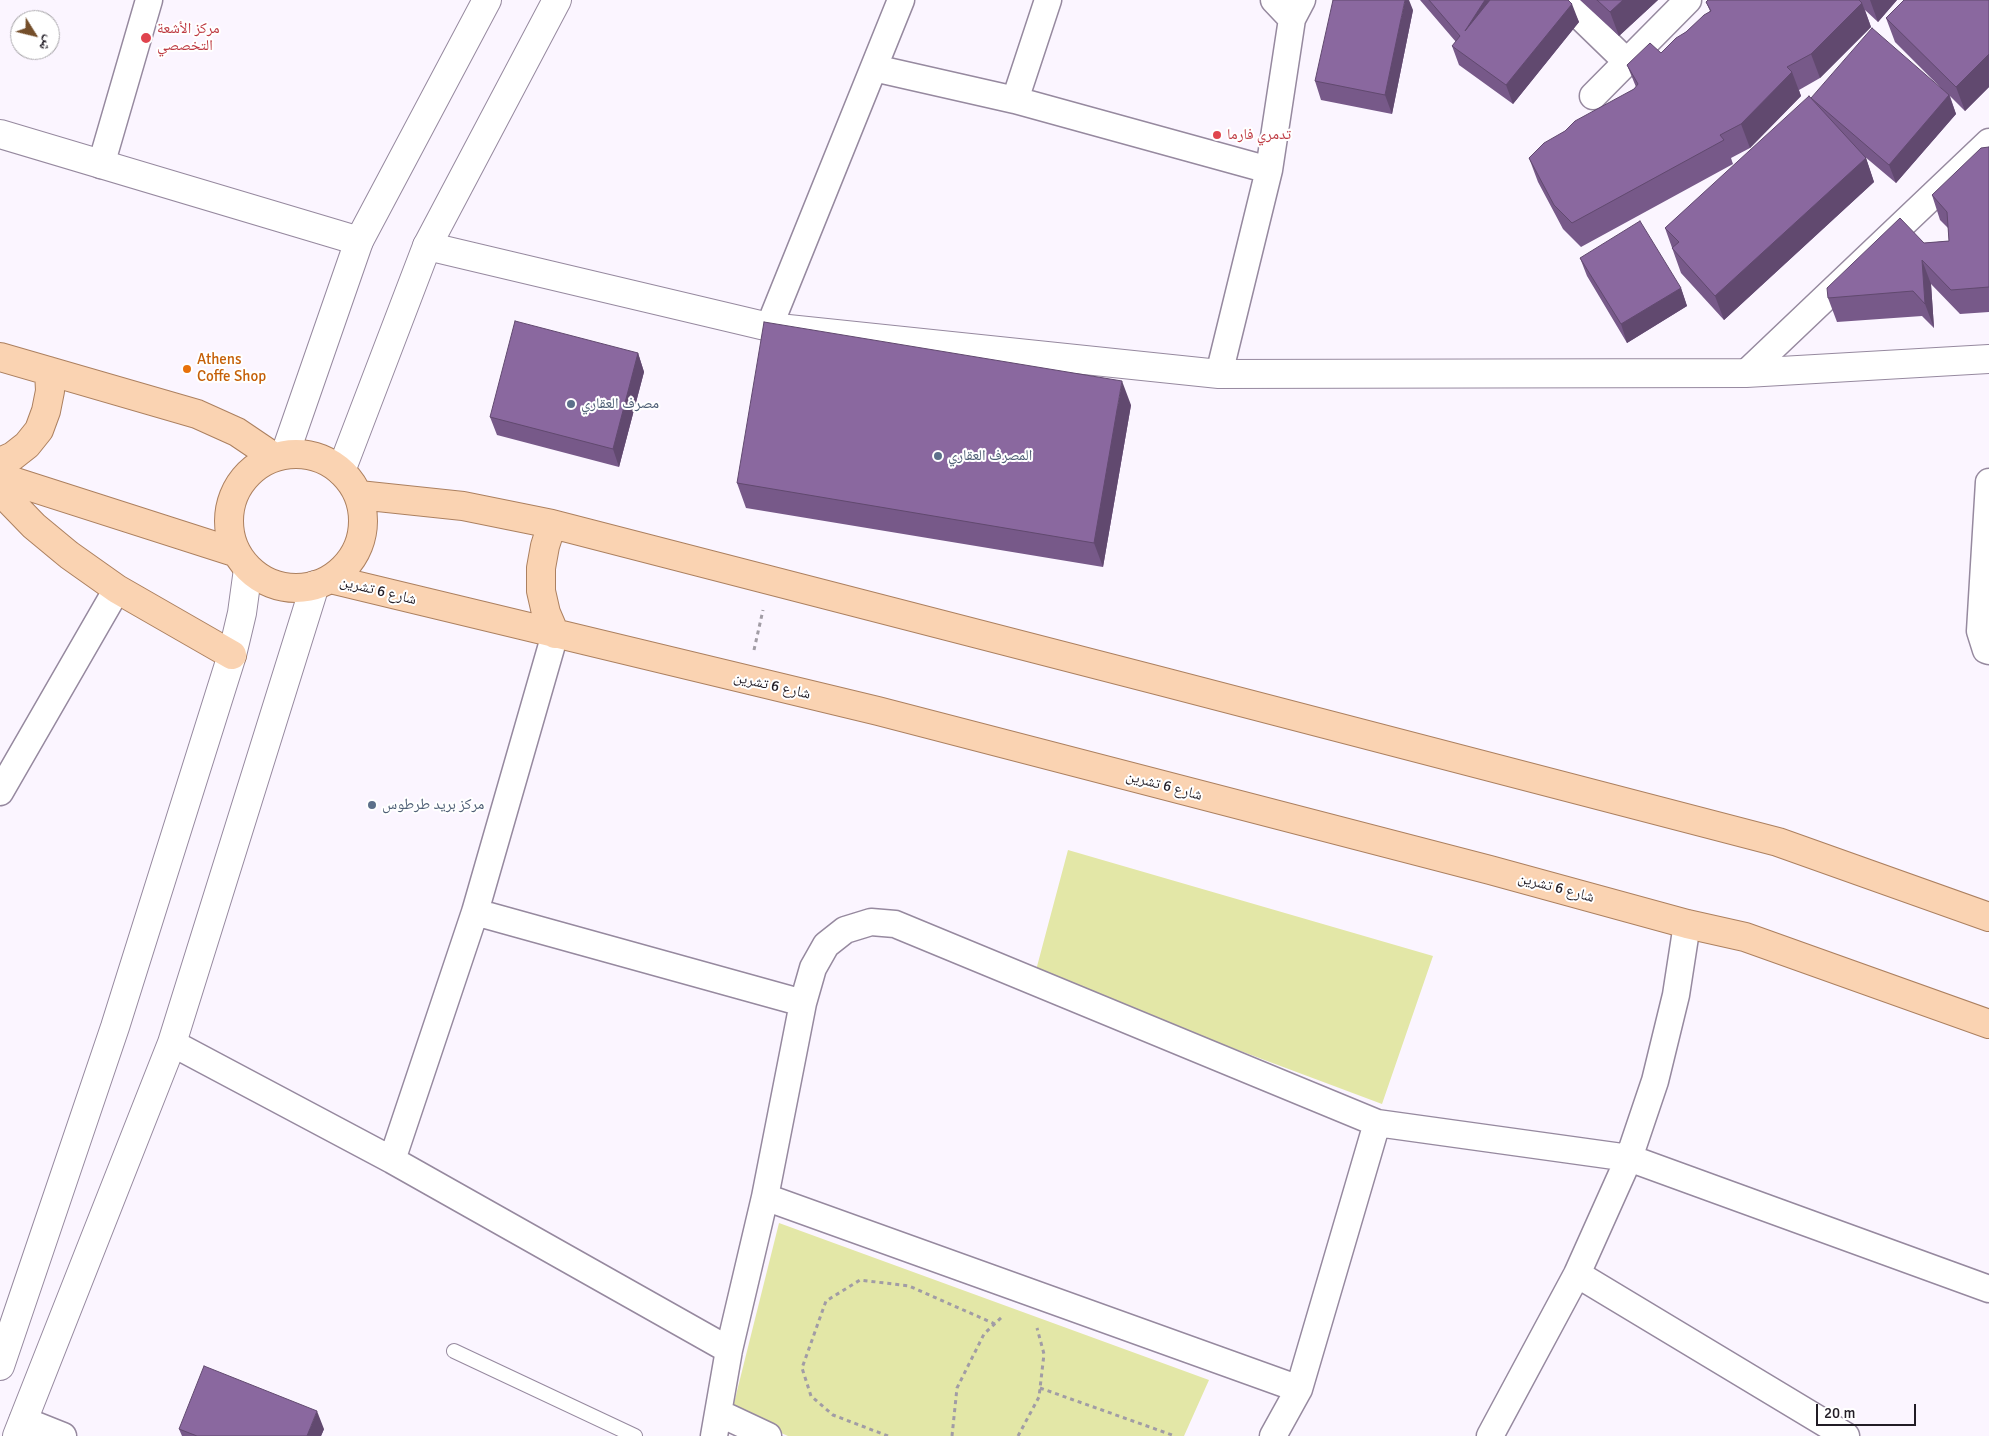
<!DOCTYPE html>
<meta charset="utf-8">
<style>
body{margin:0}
#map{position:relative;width:1989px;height:1436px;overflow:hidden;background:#fbf5ff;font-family:Signika,"Noto Naskh Arabic",sans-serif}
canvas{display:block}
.north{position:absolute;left:10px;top:10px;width:50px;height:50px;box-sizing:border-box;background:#fff;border:1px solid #a6a4a8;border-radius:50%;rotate:126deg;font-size:14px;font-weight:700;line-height:20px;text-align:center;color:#211c25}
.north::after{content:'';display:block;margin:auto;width:18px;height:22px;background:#744e2a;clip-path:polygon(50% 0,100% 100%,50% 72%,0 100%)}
.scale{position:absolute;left:1816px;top:1404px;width:100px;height:22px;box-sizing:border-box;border:2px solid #211c25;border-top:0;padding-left:6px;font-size:15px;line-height:18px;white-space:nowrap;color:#211c25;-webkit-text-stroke:4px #fff;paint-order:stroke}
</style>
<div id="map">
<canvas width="1989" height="1436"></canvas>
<div class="north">ش</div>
<div class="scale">20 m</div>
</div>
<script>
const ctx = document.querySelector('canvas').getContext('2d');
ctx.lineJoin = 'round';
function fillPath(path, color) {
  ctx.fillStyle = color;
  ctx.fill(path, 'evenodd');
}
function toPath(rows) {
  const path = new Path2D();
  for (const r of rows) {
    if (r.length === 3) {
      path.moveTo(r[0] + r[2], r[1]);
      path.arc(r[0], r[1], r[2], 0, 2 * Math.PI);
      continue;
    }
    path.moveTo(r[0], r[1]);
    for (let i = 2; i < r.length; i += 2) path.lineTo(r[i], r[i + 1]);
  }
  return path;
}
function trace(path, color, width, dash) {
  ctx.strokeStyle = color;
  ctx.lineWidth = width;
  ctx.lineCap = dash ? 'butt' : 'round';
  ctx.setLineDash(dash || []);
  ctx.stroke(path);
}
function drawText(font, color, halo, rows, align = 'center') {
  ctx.font = font + ' Signika,"Noto Naskh Arabic",sans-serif';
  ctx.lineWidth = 4;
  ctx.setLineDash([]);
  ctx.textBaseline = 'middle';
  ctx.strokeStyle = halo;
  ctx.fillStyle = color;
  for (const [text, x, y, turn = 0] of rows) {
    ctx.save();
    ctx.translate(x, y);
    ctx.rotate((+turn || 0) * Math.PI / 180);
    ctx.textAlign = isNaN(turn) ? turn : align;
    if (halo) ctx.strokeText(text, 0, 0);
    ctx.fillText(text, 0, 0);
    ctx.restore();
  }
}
const green = toPath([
 [1068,850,1433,956,1382,1104,1035,974],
 [779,1223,1209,1380,1184,1436,788,1436,732,1411]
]);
const path = toPath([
 [754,650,763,610],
 [1040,1388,1175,1436],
 [888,1436,833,1415,811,1396,802,1368,826,1301,860,1280,909,1286,995,1324],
 [952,1436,957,1388,984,1334,1003,1316],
 [1018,1436,1039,1397,1044,1354,1037,1328]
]);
const service = toPath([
 [454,1351,635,1436]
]);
const minor = toPath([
 [1274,0,1292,19],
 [1563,0,1627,62],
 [874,68,1015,100,1269,170],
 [1593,96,1688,0],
 [1015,100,1048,0],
 [101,165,149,0],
 [769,327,901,0],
 [1746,373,1989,142],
 [1219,374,1269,170,1292,19,1302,0],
 [1989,482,1980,631,1986,650,1989,651],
 [0,792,117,589],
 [475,912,803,1003],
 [172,1043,392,1160,729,1350],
 [392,1160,475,912,555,634],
 [765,1197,1299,1389],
 [1577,1274,1846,1436],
 [719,1413,768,1436],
 [23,1420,63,1436],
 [714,1436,729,1350,765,1197,803,1003,813,968,826,945,845,930,871,922,895,924,1377,1123,1629,1158,1989,1289],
 [1273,1436,1299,1389,1377,1123],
 [1490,1436,1577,1274,1629,1158,1655,1081,1676,995,1687,924]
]);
const tertiary = toPath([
 [0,134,359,241],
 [427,246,769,327,1219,374,1746,373,1989,359]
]);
const secondary = toPath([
 [285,454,359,241,487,0],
 [341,471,427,246,557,0],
 [0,1366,115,1027,232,655,242,613,248,569],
 [17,1436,172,1043,315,585]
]);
const primary = toPath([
 [0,357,197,414,237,432,274,457],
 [296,521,67],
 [0,462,13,456,27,445,39,430,46,411,50,391,49,371],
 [0,477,237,553],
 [0,491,34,526,69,555,117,589,232,655],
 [359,495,463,506,552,524,1164,682,1778,842,1989,917],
 [552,524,545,546,541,568,541,591,546,613,555,634],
 [330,579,878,711,1490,870,1687,924,1745,937,1989,1024]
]);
const wall = toPath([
 [1420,0,1568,0,1579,22,1513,104,1459,65,1452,46,1456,42],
 [1580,0,1658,0,1619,36],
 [1708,0,1897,0,1878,22,1865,10,1871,27,1820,78,1799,90,1801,96,1750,148,1731,158,1733,164,1581,247,1563,229,1538,182,1529,158,1565,131,1634,89,1636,87,1627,65,1661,53,1710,11,1706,2],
 [1989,0,1989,87,1965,111,1950,96,1956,114,1896,183,1864,156,1866,158,1874,182,1724,320,1681,273,1665,228,1812,98,1946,93,1895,42,1886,18],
 [1413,10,1392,114,1321,100,1315,81],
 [1989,147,1989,312,1960,314,1931,284,1934,328,1922,316,1837,322,1828,298,1924,243,1949,241,1948,228,1940,220,1932,195],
 [1580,258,1681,288,1687,306,1627,343,1587,276],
 [638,353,644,372,619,467,497,435,490,417],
 [1131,405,1103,567,746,508,737,483],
 [179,1429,324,1429,321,1436,182,1436]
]);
const shadedWall = toPath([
 [1405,0,1409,0,1413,10,1392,114,1385,95],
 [1485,0,1504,0,1465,31],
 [1623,0,1658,0,1619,36,1610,12],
 [1870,0,1897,0,1878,22],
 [1862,3,1871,27,1820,78,1811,54],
 [1572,4,1579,22,1513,104,1506,85],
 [1989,54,1989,87,1965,111,1956,87],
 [1792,72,1801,96,1750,148,1741,124],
 [1949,95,1956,114,1896,183,1889,165],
 [1866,158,1874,182,1724,320,1715,296],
 [1922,260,1931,284,1934,328,1925,304],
 [1681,288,1687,306,1627,343,1621,324],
 [638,353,644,372,619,467,613,449],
 [1122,381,1131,405,1103,567,1094,543],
 [317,1411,324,1429,321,1436,307,1436]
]);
const building = toPath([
 [1333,0,1405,0,1385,95,1315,81,1333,0],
 [1429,0,1485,0,1465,31,1490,0,1568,0,1572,4,1506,85,1452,46,1460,36,1429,0],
 [1597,0,1623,0,1610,12,1597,0],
 [1708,0,1859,0,1862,3,1811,54,1787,67,1792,72,1741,124,1720,135,1724,140,1572,223,1554,205,1529,158,1544,143,1565,131,1575,121,1634,89,1638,84,1627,65,1650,43,1661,53,1676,38,1686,32,1704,15,1711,11,1706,2,1708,0],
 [1904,0,1989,0,1989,54,1956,87,1886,18,1904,0],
 [1872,28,1949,95,1889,165,1811,98,1872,28],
 [1809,96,1866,158,1715,296,1672,248,1679,242,1665,228,1809,96],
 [1989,147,1989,287,1951,290,1922,260,1925,304,1913,291,1828,298,1827,288,1900,218,1924,243,1949,241,1947,212,1932,195,1981,148,1989,147],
 [1640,221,1681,288,1621,324,1580,258,1640,221],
 [515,321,638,353,613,449,490,417,515,321],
 [764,322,1122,381,1094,543,737,483,764,322],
 [204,1366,317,1411,307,1436,197,1436,179,1429,204,1366]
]);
const markers = [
 [146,38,6,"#e0444e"],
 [1217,135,5,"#e0444e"],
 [187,369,5,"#e8710a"],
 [571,404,5,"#5c6f8a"],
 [938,456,5,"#5c6f8a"],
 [372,805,5,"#5c6f8a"]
];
const healthNames = [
 ["مركز الأشعة",157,29],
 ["التخصصي",157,46],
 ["تدمري فارما",1227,135]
];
const foodNames = [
 ["Athens",197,360],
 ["Coffe Shop",197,377]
];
const serviceNames = [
 ["مصرف العقاري",581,404],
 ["المصرف العقاري",948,456],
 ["مركز بريد طرطوس",382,805]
];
const streetNames = [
 ["شارع 6 تشرين",378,591,14],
 ["شارع 6 تشرين",772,686,13],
 ["شارع 6 تشرين",1164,786,15],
 ["شارع 6 تشرين",1556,888,15]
];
fillPath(green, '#e3e7a7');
trace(service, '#96899f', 16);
trace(minor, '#96899f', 29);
trace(tertiary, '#96899f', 30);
trace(secondary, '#96899f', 30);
trace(primary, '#ac8060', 30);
trace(path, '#a19ca5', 3, [4, 4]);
trace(service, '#fff', 14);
trace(minor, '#fff', 26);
trace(tertiary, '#fff', 28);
trace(secondary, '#fff', 28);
trace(primary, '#fad3b2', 28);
fillPath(wall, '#775989');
fillPath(shadedWall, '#61496f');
fillPath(building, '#8a689f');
trace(building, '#61496f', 1);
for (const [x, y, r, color] of markers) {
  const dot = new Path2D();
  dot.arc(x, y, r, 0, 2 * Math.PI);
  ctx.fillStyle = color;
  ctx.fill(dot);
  trace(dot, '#fff', 2);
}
drawText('15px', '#be3a42', '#fff', healthNames, 'left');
drawText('15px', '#c56008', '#fff', foodNames, 'left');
drawText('15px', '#4e5e75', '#fff', serviceNames, 'left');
drawText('15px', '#211c25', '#fff', streetNames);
</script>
